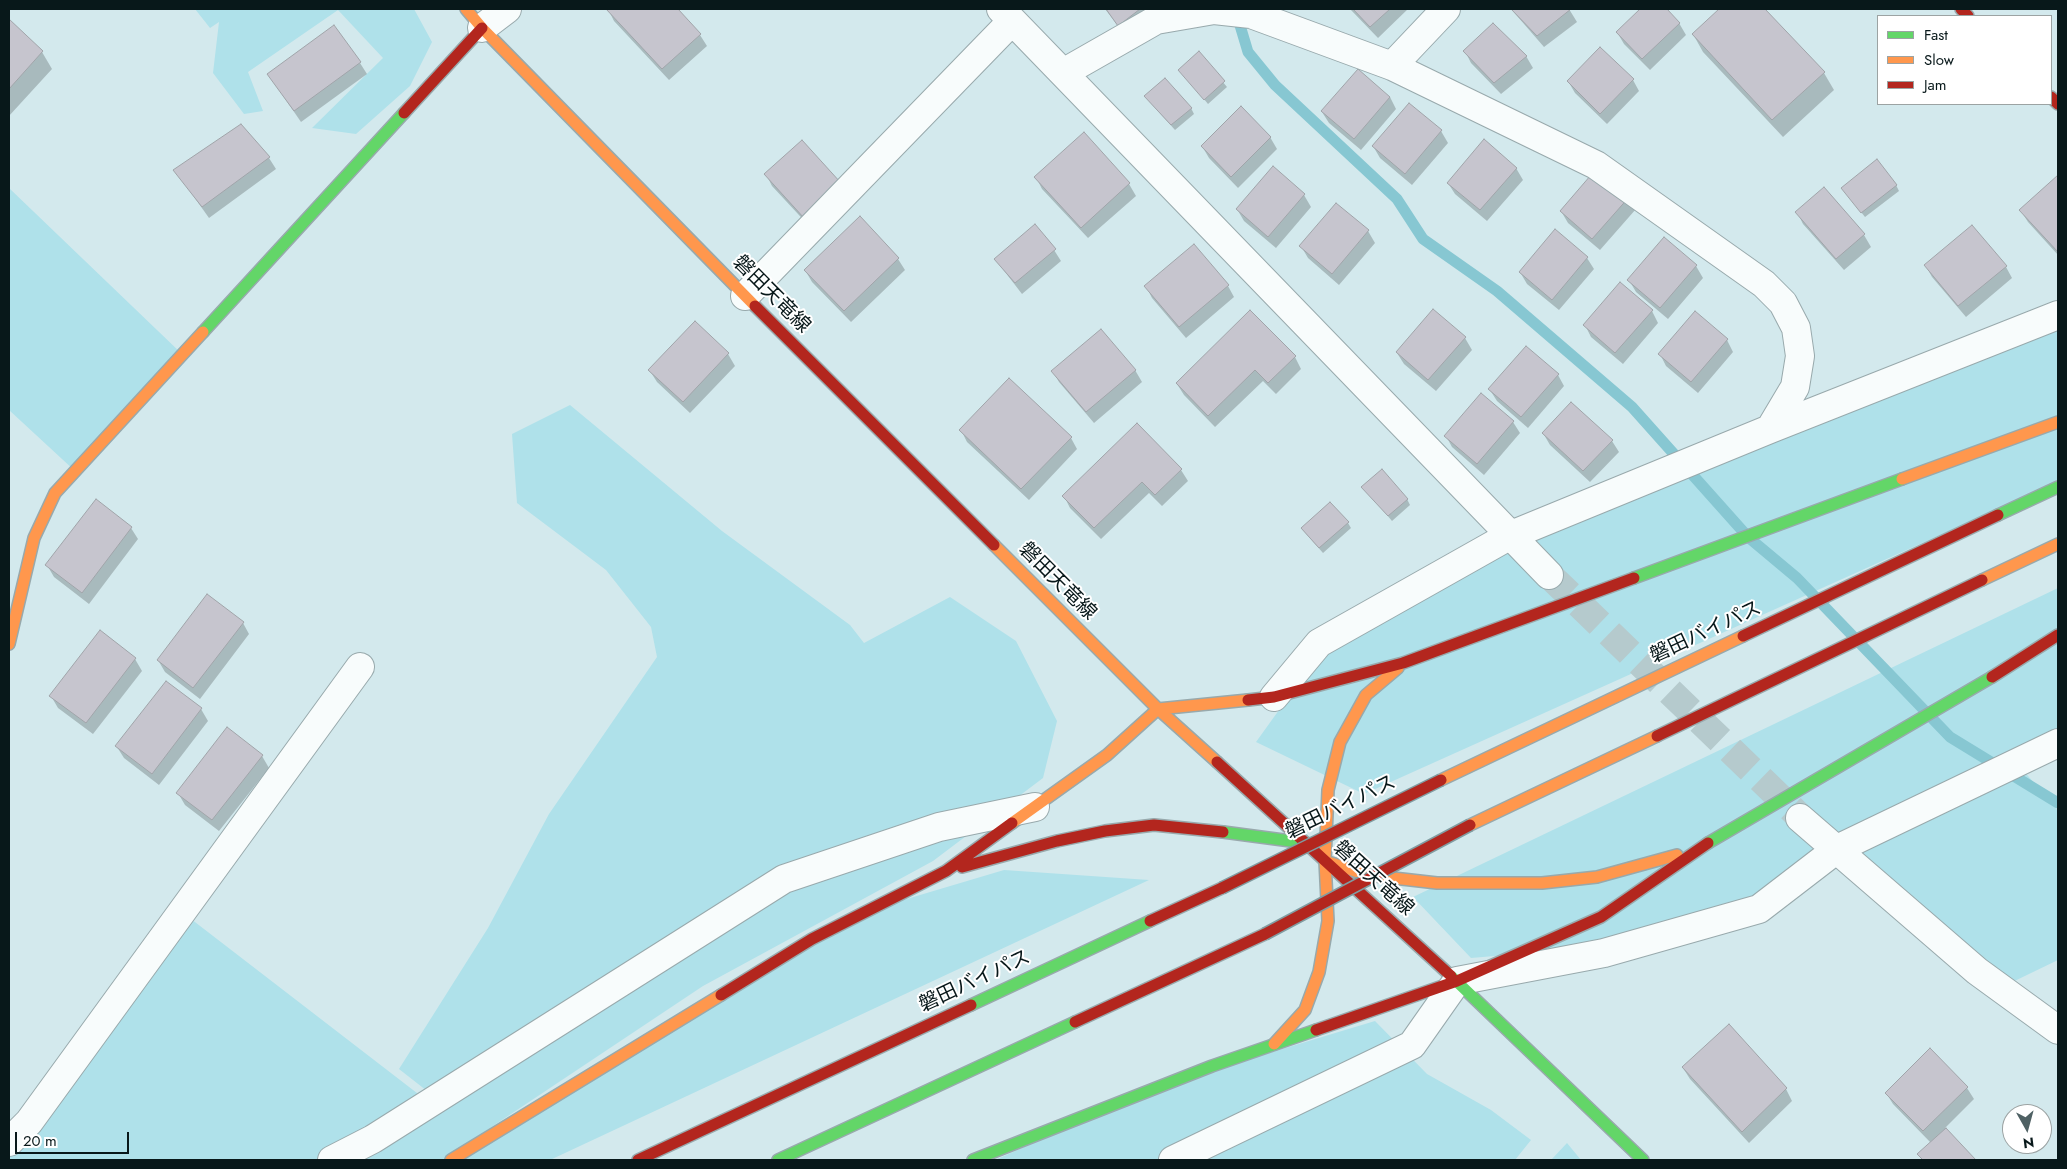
<!DOCTYPE html>
<meta charset="utf-8">
<style>
body{margin:0}
#map{position:relative;width:2067px;height:1169px;overflow:hidden;background:#d3e9ed;font-family:Jost,sans-serif}
canvas{display:block}
.frame{position:absolute;inset:0;border:10px solid #08181a;pointer-events:none}
.legend{position:absolute;left:1877px;top:15px;width:175px;height:90px;box-sizing:border-box;background:#fff;border:1px solid #9ca3a3;margin:0;padding:6px 9px;list-style:none;font-size:15px;color:#08181a}
.legend li{display:flex;align-items:center;gap:10px;height:25px}
.legend b{width:25px;border:1px solid #9ca3a3}
.north{position:absolute;left:2002px;top:1104px;width:50px;height:50px;box-sizing:border-box;background:#fff;border:1px solid #9ca3a3;border-radius:50%;rotate:173deg;font-size:14px;font-weight:700;line-height:20px;text-align:center;color:#08181a}
.north::after{content:'';display:block;margin:auto;width:18px;height:22px;background:#4f6164;clip-path:polygon(50% 0,100% 100%,50% 72%,0 100%)}
.scale{position:absolute;left:15px;top:1132px;width:114px;height:22px;box-sizing:border-box;border:2px solid #08181a;border-top:0;padding-left:6px;font-size:15px;line-height:18px;white-space:nowrap;color:#08181a;-webkit-text-stroke:4px #fff;paint-order:stroke}
</style>
<div id="map">
<canvas width="2067" height="1169"></canvas>
<div class="frame"></div>
<ul class="legend">
<li><b style="height:6px;background:#63d668"></b>Fast</li>
<li><b style="height:6px;background:#ff974d"></b>Slow</li>
<li><b style="height:6px;background:#b3261e"></b>Jam</li>
</ul>
<div class="north">N</div>
<div class="scale">20 m</div>
</div>
<script>
const ctx = document.querySelector('canvas').getContext('2d');
ctx.lineJoin = 'round';
function fillPath(path, color) {
  ctx.fillStyle = color;
  ctx.fill(path, 'evenodd');
}
function toPath(rows) {
  const path = new Path2D();
  for (const r of rows) {
    path.moveTo(r[0], r[1]);
    for (let i = 2; i < r.length; i += 2) path.lineTo(r[i], r[i + 1]);
  }
  return path;
}
function trace(path, color, width, dash) {
  ctx.strokeStyle = color;
  ctx.lineWidth = width;
  ctx.lineCap = dash ? 'butt' : 'round';
  ctx.setLineDash(dash || []);
  ctx.stroke(path);
}
function drawText(font, color, halo, rows, align = 'center') {
  ctx.font = font + ' Jost,"Noto Sans JP",sans-serif';
  ctx.lineWidth = 4;
  ctx.setLineDash([]);
  ctx.textBaseline = 'middle';
  ctx.strokeStyle = halo;
  ctx.fillStyle = color;
  for (const [text, x, y, turn = 0] of rows) {
    ctx.save();
    ctx.translate(x, y);
    ctx.rotate((+turn || 0) * Math.PI / 180);
    ctx.textAlign = isNaN(turn) ? turn : align;
    if (halo) ctx.strokeText(text, 0, 0);
    ctx.fillText(text, 0, 0);
    ctx.restore();
  }
}
const green = toPath([
 [195,9,414,9,432,42,410,86,356,134,312,128,383,58,338,10,248,72,263,111,244,114,213,73,219,22,210,28],
 [9,188,182,354,75,471,9,410],
 [2058,315,2058,482,1364,794,1256,742,1333,635,1448,571,1559,530,1770,429],
 [570,405,722,531,850,625,864,643,950,597,1016,641,1057,721,1043,778,933,861,703,986,442,1160,9,1160,9,1132,191,919,426,1100,436,1098,399,1069,488,928,549,814,657,657,651,627,606,570,517,503,512,434],
 [2058,588,2058,742,2017,763,2058,811,2058,960,2000,988,1837,849,1759,909,1634,944,1471,958,1413,897],
 [1004,870,1149,880,550,1160,456,1160,873,909],
 [1375,1021,1427,1074,1491,1110,1531,1140,1515,1160,995,1160,1166,1084],
 [1567,1143,1581,1160,1551,1160]
]);
const shadow = toPath([
 [608,9,676,9,700,35,707,46,669,80,614,21],
 [1105,9,1161,9,1126,36],
 [1350,9,1408,9,1378,38],
 [1511,9,1569,9,1577,22,1544,47],
 [1642,9,1665,9,1679,23,1686,35,1650,70,1624,44,1617,32],
 [1721,9,1764,9,1824,73,1834,90,1783,137,1703,52,1693,34],
 [9,21,42,52,52,69,9,116],
 [1465,51,1526,56,1533,68,1501,94,1471,63],
 [1199,53,1227,87,1208,104,1180,70],
 [360,63,367,74,301,122,268,74],
 [1633,80,1639,91,1607,124,1575,93,1568,81],
 [1390,97,1396,109,1361,150,1329,123,1322,112],
 [1149,101,1191,108,1194,114,1175,130],
 [241,125,269,158,276,169,209,218,175,170],
 [1441,131,1448,143,1412,185,1380,158,1373,146],
 [1084,134,1129,184,1136,196,1088,238,1042,189,1036,177],
 [1270,137,1277,149,1238,188,1209,158,1202,146],
 [1273,168,1304,195,1311,207,1276,248,1244,221,1237,209],
 [1516,168,1523,180,1487,221,1455,194,1448,183],
 [1597,170,1636,209,1600,250,1568,223,1561,211],
 [766,174,847,195,811,228,772,186],
 [2058,176,2058,255,2028,222,2021,211],
 [1896,185,1899,191,1865,217,1846,193],
 [1823,189,1864,235,1871,247,1844,270,1803,224,1797,212],
 [1336,204,1368,231,1375,243,1339,285,1308,258,1301,246],
 [860,218,898,259,905,270,851,322,812,282,805,270],
 [1054,250,1061,261,1022,294,995,259],
 [1587,258,1594,269,1559,310,1527,284,1520,272],
 [1696,266,1703,278,1668,319,1636,292,1629,280],
 [1926,266,2006,267,2012,278,1966,317,1932,277],
 [1146,286,1228,286,1234,297,1186,338,1152,298],
 [1652,311,1658,323,1623,364,1591,337,1585,325],
 [695,323,728,354,735,366,690,413,657,382,650,371],
 [1465,338,1472,350,1436,391,1404,364,1397,353],
 [1727,340,1733,352,1698,393,1666,366,1660,354],
 [1295,357,1301,369,1276,394,1263,381,1215,427,1184,395,1177,384],
 [1135,370,1142,382,1094,423,1059,382,1053,371],
 [1558,375,1564,386,1528,428,1497,401,1490,390],
 [1513,422,1520,433,1484,475,1452,447,1446,436],
 [1137,425,1181,470,1188,481,1162,506,1149,493,1101,539,1070,508,1064,496],
 [961,430,1071,438,1077,449,1029,500,967,442],
 [1543,433,1612,441,1619,452,1590,482,1550,445],
 [1363,487,1407,499,1410,505,1392,521],
 [1348,523,1351,528,1323,553,1302,529],
 [131,528,138,539,89,604,54,577,47,565],
 [243,623,249,634,200,699,165,672,158,660],
 [135,659,142,671,93,734,58,708,51,696],
 [166,683,201,709,208,721,159,785,124,758,117,747],
 [262,756,269,768,219,831,185,805,178,793],
 [1683,1068,1786,1089,1792,1101,1749,1143,1690,1079],
 [1967,1088,1974,1099,1945,1128,1974,1160,1922,1160,1919,1154,1931,1143,1893,1104,1886,1093]
]);
const stream = toPath([
 [1236,12,1248,52,1275,85,1397,199,1423,239,1497,291,1632,407,1748,537,1797,578,1950,737,2058,803]
]);
const building = toPath([
 [606,9,678,9,701,34,662,69,606,9],
 [1106,9,1140,9,1118,26,1106,9],
 [1353,9,1390,9,1370,27,1353,9],
 [1511,9,1571,9,1537,36,1511,9],
 [1640,9,1667,9,1680,23,1642,59,1616,32,1640,9],
 [1719,9,1765,9,1825,72,1772,120,1692,34,1719,9],
 [9,19,43,51,9,89,9,19],
 [1493,23,1527,56,1494,83,1463,51,1493,23],
 [334,25,361,62,294,111,267,74,334,25],
 [1600,47,1634,79,1600,114,1567,81,1600,47],
 [1199,51,1225,81,1204,100,1178,70,1199,51],
 [1358,69,1390,97,1354,139,1321,111,1358,69],
 [1165,78,1192,108,1171,125,1144,96,1165,78],
 [1409,103,1442,130,1405,174,1372,146,1409,103],
 [1241,106,1271,137,1231,177,1201,146,1241,106],
 [241,124,270,157,202,207,173,170,241,124],
 [1084,132,1130,183,1081,228,1034,177,1084,132],
 [1484,139,1517,168,1480,210,1447,183,1484,139],
 [802,140,841,183,804,218,764,174,802,140],
 [1877,159,1897,185,1861,213,1841,188,1877,159],
 [1273,166,1305,194,1268,237,1236,209,1273,166],
 [1597,168,1630,196,1592,239,1560,211,1597,168],
 [2058,175,2058,252,2019,210,2058,175],
 [1824,187,1865,234,1836,259,1795,212,1824,187],
 [1336,203,1369,230,1332,274,1299,246,1336,203],
 [860,216,899,258,844,311,804,270,860,216],
 [1035,224,1056,249,1015,283,994,259,1035,224],
 [1972,225,2007,266,1958,306,1924,265,1972,225],
 [1555,229,1588,257,1552,300,1519,272,1555,229],
 [1664,237,1697,265,1660,308,1627,280,1664,237],
 [1194,244,1229,285,1179,327,1144,286,1194,244],
 [1620,282,1653,310,1615,353,1583,325,1620,282],
 [1433,309,1466,337,1428,380,1396,352,1433,309],
 [1250,310,1296,356,1268,383,1255,370,1208,416,1176,383,1250,310],
 [1695,311,1728,339,1691,382,1658,354,1695,311],
 [695,321,729,353,683,402,648,370,695,321],
 [1101,329,1136,370,1086,412,1051,371,1101,329],
 [1526,346,1559,374,1521,417,1488,389,1526,346],
 [1009,378,1072,437,1021,489,959,430,1009,378],
 [1481,393,1514,421,1477,464,1444,436,1481,393],
 [1571,402,1613,440,1583,471,1542,433,1571,402],
 [1137,423,1182,469,1155,495,1142,482,1094,528,1062,496,1137,423],
 [1382,469,1408,499,1388,516,1361,487,1382,469],
 [96,499,132,527,82,593,45,565,96,499],
 [1330,502,1349,522,1319,548,1301,528,1330,502],
 [207,594,244,622,193,688,157,660,207,594],
 [100,630,136,658,86,723,49,696,100,630],
 [166,681,202,708,152,774,115,746,166,681],
 [227,727,263,755,212,820,176,793,227,727],
 [1729,1024,1787,1088,1742,1132,1682,1067,1729,1024],
 [1930,1048,1968,1087,1923,1131,1885,1093,1930,1048],
 [1946,1128,1976,1160,1923,1160,1917,1154,1946,1128]
]);
const streetTunnel = toPath([
 [1549,575,1798,815]
]);
const street = toPath([
 [1001,9,1549,575],
 [482,28,507,9],
 [1392,66,1446,9],
 [1063,73,1156,20,1214,10,1251,14,1392,66,1596,165,1764,284,1783,303,1796,328,1800,356,1795,387,1770,429],
 [745,296,1012,21],
 [1274,697,1319,643,1509,536,1770,429,2058,315],
 [1800,818,1977,971,2058,1030],
 [9,1142,29,1122,360,667],
 [332,1160,373,1139,784,879,939,827,1035,807],
 [1173,1160,1412,1045,1457,981,1604,953,1759,909,1837,849,2058,743]
]);
const fast = toPath([
 [203,332,404,113],
 [1998,515,2058,487],
 [1634,578,1902,479],
 [1223,832,1306,843],
 [1708,843,1992,677],
 [1451,976,1643,1160],
 [971,1005,1150,921],
 [778,1160,1075,1022],
 [973,1160,1212,1066,1316,1030]
]);
const slow = toPath([
 [466,9,482,28,755,306],
 [1902,479,2058,422],
 [994,545,1158,709,1217,762],
 [1982,580,2058,544],
 [9,644,34,538,55,493,203,332],
 [1441,780,1743,636],
 [1012,823,1107,755,1158,709,1248,700],
 [1470,825,1657,736],
 [1325,861,1367,875,1437,883,1542,883,1597,877,1677,855],
 [1274,1044,1305,1010,1319,972,1328,921,1325,861,1328,790,1340,742,1366,695,1398,668],
 [451,1160,721,995]
]);
const jam = toPath([
 [1961,9,1968,16],
 [2051,97,2058,104],
 [404,113,482,28],
 [755,306,994,545],
 [1743,636,1998,515],
 [1992,677,2058,635],
 [1248,700,1274,697,1403,663,1634,578],
 [1657,736,1982,580],
 [1217,762,1451,976],
 [962,867,1057,841,1105,831,1154,825,1223,832],
 [1150,921,1222,888],
 [721,995,812,939,946,871,1012,823],
 [1075,1022,1265,934],
 [1316,1030,1457,981,1601,917,1708,843],
 [638,1160,971,1005]
]);
const jamBridge = toPath([
 [1222,888,1441,780],
 [1265,934,1470,825]
]);
const streetNames = [
 ["磐田天竜線",771,295,45],
 ["磐田天竜線",1057,582,45],
 ["磐田バイパス",1706,633,-25],
 ["磐田バイパス",1341,808,-26],
 ["磐田天竜線",1373,879,42],
 ["磐田バイパス",975,982,-25]
];
fillPath(green, '#afe1ea');
fillPath(shadow, '#0003');
trace(stream, '#87c7d2', 11);
fillPath(building, '#c6c5ce');
trace(building, '#a0a4a9', 1);
trace(streetTunnel, '#b5cacd', 28, [28, 14]);
trace(street, '#98a9ac', 30);
trace(fast, '#98a9ac', 14);
trace(slow, '#98a9ac', 14);
trace(jam, '#98a9ac', 14);
trace(street, '#f8fcfc', 28);
trace(fast, '#63d668', 11);
trace(slow, '#ff974d', 11);
trace(jam, '#b3261e', 11);
trace(jamBridge, '#819ca1', 14, []);
trace(jamBridge, '#b3261e', 11);
drawText('20px', '#08181a', '#fff', streetNames);
</script>
